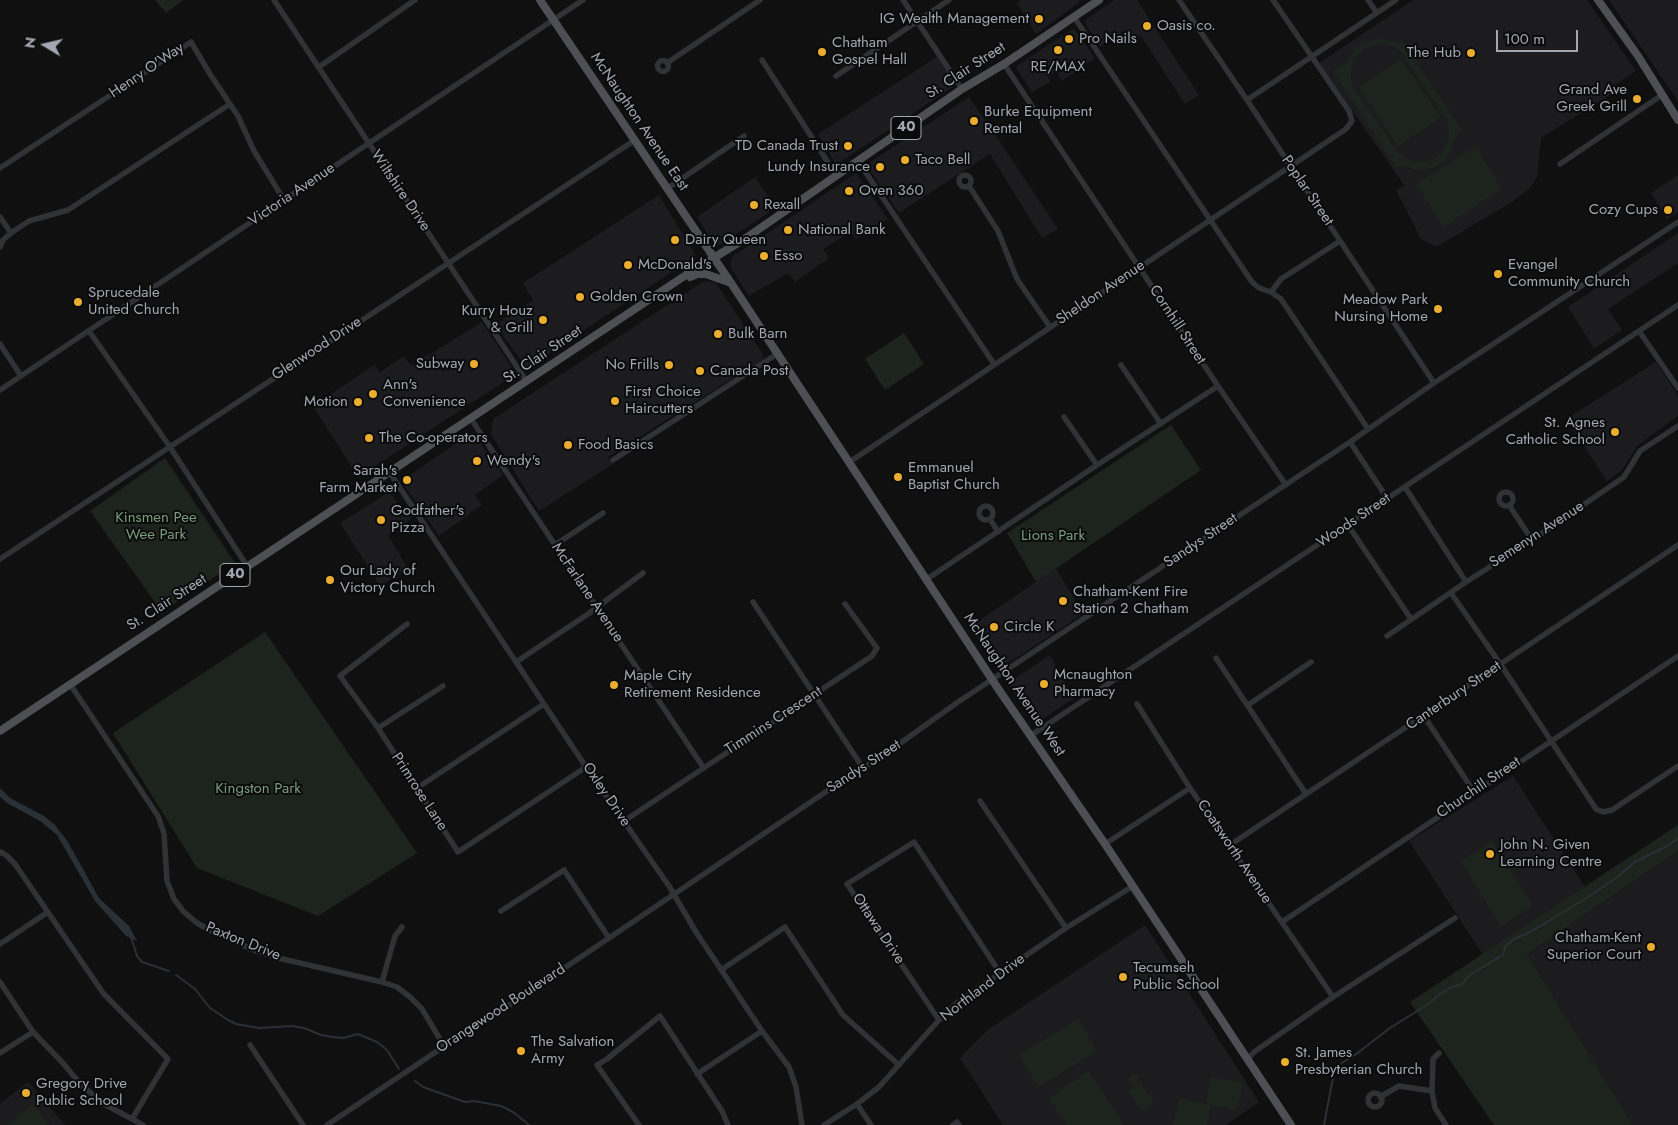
<!DOCTYPE html>
<style>
body{margin:0}
#map{position:relative;width:1678px;height:1125px;overflow:hidden;background:#101011;font-family:Jost,sans-serif}
canvas{display:block}
.north{position:absolute;left:20px;top:20px;width:50px;height:50px;-webkit-text-stroke:4px #0b0b0c;paint-order:stroke;rotate:279deg;font-size:14px;font-weight:700;line-height:20px;text-align:center;color:#a2a7b2}
.north::after{content:'';display:block;margin:auto;width:18px;height:22px;background:#a2a7b2;clip-path:polygon(50% 0,100% 100%,50% 72%,0 100%)}
.scale{position:absolute;left:1496px;top:30px;width:82px;height:22px;box-sizing:border-box;border:2px solid #a2a7b2;border-top:0;padding-left:6px;font-size:15px;line-height:18px;white-space:nowrap;color:#a2a7b2;-webkit-text-stroke:4px #0b0b0c;paint-order:stroke}
</style>
<div id="map">
<canvas width="1678" height="1125"></canvas>
<div class="north">N</div>
<div class="scale">100 m</div>
</div>
<script>
const ctx = document.querySelector('canvas').getContext('2d');
ctx.lineJoin = 'round';
function fillPath(path, color) {
  ctx.fillStyle = color;
  ctx.fill(path, 'evenodd');
}
function toPath(rows) {
  const path = new Path2D();
  for (const r of rows) {
    if (r.length === 3) {
      path.moveTo(r[0] + r[2], r[1]);
      path.arc(r[0], r[1], r[2], 0, 2 * Math.PI);
      continue;
    }
    path.moveTo(r[0], r[1]);
    for (let i = 2; i < r.length; i += 2) path.lineTo(r[i], r[i + 1]);
  }
  return path;
}
function trace(path, color, width, dash) {
  ctx.strokeStyle = color;
  ctx.lineWidth = width;
  ctx.lineCap = dash ? 'butt' : 'round';
  ctx.setLineDash(dash || []);
  ctx.stroke(path);
}
function drawText(font, color, halo, rows, align = 'center') {
  ctx.font = font + ' Jost,sans-serif';
  ctx.lineWidth = 4;
  ctx.setLineDash([]);
  ctx.textBaseline = 'middle';
  ctx.strokeStyle = halo;
  ctx.fillStyle = color;
  for (const [text, x, y, turn = 0] of rows) {
    ctx.save();
    ctx.translate(x, y);
    ctx.rotate((+turn || 0) * Math.PI / 180);
    ctx.textAlign = isNaN(turn) ? turn : align;
    if (halo) ctx.strokeText(text, 0, 0);
    ctx.fillText(text, 0, 0);
    ctx.restore();
  }
}
const built = toPath([
 [1021,0,1079,0,1080,2,1036,34,1017,3],
 [1114,0,1137,0,1199,95,1185,104,1141,36,1132,41,1124,31,1100,47,1084,21],
 [1413,0,1587,0,1636,71,1613,86,1616,91,1541,138,1537,177,1531,187,1512,202,1436,247,1421,239,1396,190,1404,185,1319,63],
 [1609,0,1678,0,1678,101],
 [1074,28,1095,58,1062,81,1056,72,1048,77,1051,82,1032,92,1015,67],
 [938,56,957,84,836,165,818,134],
 [969,97,994,133,1058,229,1042,238,990,154,899,213,869,169,869,163],
 [856,173,888,219,856,239,851,232,823,249,829,258,795,282,788,273,749,296,730,266,732,257],
 [1678,175,1678,212,1667,219,1651,193],
 [755,177,776,208,719,245,713,243,697,217],
 [659,195,696,256,527,368,495,325,533,300,523,283],
 [1678,233,1678,263,1608,309,1622,330,1594,349,1568,307],
 [704,281,716,283,762,353,763,359,608,457,613,464,539,511,491,434,493,419],
 [482,322,516,374,358,477,313,406,374,365,380,372,404,356,411,366],
 [1656,362,1678,396,1678,416,1638,445,1622,470,1607,481,1566,419],
 [473,432,503,475,475,495,482,505,439,536,401,481],
 [389,492,411,519,388,535,408,568,380,586,340,523],
 [1056,568,1083,614,1005,665,993,662,970,627],
 [1050,655,1074,698,1035,724,1010,686,1011,681],
 [1513,776,1585,887,1483,955,1409,841],
 [1678,851,1678,1125,1633,1125,1527,954],
 [1145,925,1259,1102,1226,1125,1003,1125,960,1058,989,1029],
 [28,1082,65,1125,0,1125,0,1104]
]);
const green = toPath([
 [155,0,183,0,166,13],
 [1381,38,1398,43,1402,40,1462,130,1456,135,1450,154,1442,162,1433,168,1422,170,1412,169,1402,165,1397,168,1333,71,1346,63,1356,48,1364,42],
 [1377,44,1389,45,1400,51,1447,120,1449,130,1448,141,1444,150,1436,157,1426,162,1415,162,1404,158,1397,152,1356,91,1351,79,1351,67,1356,56,1365,48],
 [1401,59,1441,118,1398,146,1359,87],
 [1476,146,1501,189,1444,227,1416,184],
 [904,333,924,364,885,390,865,359],
 [1171,425,1201,470,1036,582,1007,533],
 [165,458,235,563,162,612,90,511],
 [265,632,417,853,318,916,197,868,113,733],
 [1678,825,1678,851,1527,954,1633,1125,1494,1125,1410,1002],
 [1492,841,1533,906,1501,926,1461,861],
 [1078,1019,1097,1051,1038,1087,1019,1055],
 [1088,1071,1124,1125,1067,1125,1049,1098],
 [1136,1073,1139,1077,1137,1083,1140,1082,1154,1103,1142,1111,1128,1090,1136,1084,1134,1085,1128,1081,1129,1077],
 [1211,1077,1243,1083,1237,1110,1211,1105,1207,1125,1173,1125,1179,1098,1206,1104],
 [32,1104,50,1125,9,1125]
]);
const water = toPath([
 [0,788,10,798,44,816,55,825,68,842,99,898,129,926,137,941,126,936,95,901,57,835,40,821,7,803,0,797]
]);
const stream = toPath([
 [131,937,137,956,142,962,169,971],
 [176,975,195,989,210,1008,228,1020,236,1024,259,1028,292,1026,304,1028,321,1035,333,1037,343,1038,358,1034,377,1042,387,1050,399,1069],
 [415,1081,423,1087,465,1102,474,1101,501,1106,513,1112,529,1125],
 [1324,1125,1335,1067,1355,1055,1390,1028,1430,1003,1440,994,1450,988,1462,984,1471,974,1503,955,1505,947,1514,939,1532,931,1585,899,1616,878,1635,862,1667,846,1678,838]
]);
const minor = toPath([
 [274,0,527,382],
 [903,0,962,89],
 [1179,0,1247,100,1434,383],
 [1368,0,1377,13],
 [1074,17,1252,282,1259,288,1271,292,1281,299,1368,429],
 [762,60,836,175],
 [663,66,5.5],
 [667,63,760,0],
 [1004,64,1218,386,1286,485],
 [319,67,415,0],
 [836,76,949,0],
 [1247,100,1396,0],
 [858,161,994,364],
 [1560,164,1662,95],
 [0,168,191,42,210,74,238,116,254,151,284,200],
 [965,181,6],
 [969,186,998,231,1017,279,1050,327],
 [668,188,744,136],
 [0,217,11,233],
 [0,247,3,240,11,233,29,221,68,210,230,104],
 [1271,292,1281,279,1340,241],
 [89,331,170,447,247,566],
 [1639,331,1678,388],
 [0,344,21,376],
 [1121,365,1161,424],
 [0,390,583,0],
 [1064,417,1097,465],
 [471,419,703,767],
 [1350,442,1387,498],
 [613,460,777,354],
 [848,463,1346,129,1352,121,1349,111,1273,0],
 [390,473,586,767,669,886,696,932,762,1031,789,1067,796,1087,802,1125],
 [1405,487,1466,582],
 [1506,499,7],
 [1509,505,1532,540],
 [986,513,7],
 [990,519,998,532],
 [1348,525,1411,619],
 [555,545,603,513],
 [0,559,635,140],
 [927,579,1097,465,1218,386],
 [1451,593,1501,665,1596,809,1603,812,1612,810,1678,766],
 [753,602,863,768],
 [407,624,340,676,378,728,458,852,586,767],
 [1387,636,1466,582,1532,540,1624,477,1640,451,1678,426],
 [1216,658,1306,794],
 [516,662,588,614,643,573],
 [70,684,158,816,164,833,167,881,174,899,183,911,197,923,209,930,256,951,274,957,382,982,397,987,410,997,422,1009,444,1046],
 [1137,704,1190,788,1333,997],
 [1248,705,1311,662],
 [1424,716,1474,792],
 [378,728,443,686],
 [1030,736,1678,305],
 [417,788,544,704],
 [980,801,1066,928],
 [624,821,872,656,877,648,845,604],
 [1105,844,1190,788],
 [1230,845,1678,545],
 [0,853,1,852,6,855,15,864,103,993,168,1059,132,1119],
 [501,911,564,870,609,938],
 [1282,922,1678,656],
 [0,944,48,912],
 [721,970,785,927,843,1015,899,1065],
 [0,982,33,1032,62,1062,82,1086,106,1105,143,1125],
 [382,982,395,936,402,927],
 [939,1020,847,884,914,842,1000,973],
 [250,1045,303,1125],
 [0,1053,33,1032],
 [1439,1053,1433,1059,1432,1091,1435,1108,1446,1125],
 [1248,1059,1254,1052,1333,997,1455,918],
 [697,1074,762,1031],
 [1375,1100,7],
 [1380,1097,1399,1086,1432,1091],
 [857,1104,871,1125],
 [327,1125,452,1041,478,1026,609,938,833,787,885,754,958,702,1350,442,1434,383,1678,222],
 [639,1125,597,1065,607,1059,660,1016,722,1111,728,1125],
 [824,1125,857,1104,879,1087,939,1020,957,1003,1066,928,1133,886],
 [953,1125,957,1122,959,1125]
]);
const major = toPath([
 [540,0,731,283,999,690,1105,844,1291,1125],
 [1598,0,1638,56,1678,120],
 [690,277,697,274,706,274,731,283],
 [0,731,686,275,746,238,962,89,1004,64,1099,0]
]);
const markers = [
 [1039,19,5,"#ebad2f"],
 [1147,26,5,"#ebad2f"],
 [1069,39,5,"#ebad2f"],
 [1058,50,5,"#ebad2f"],
 [822,52,5,"#ebad2f"],
 [1471,53,5,"#ebad2f"],
 [1637,99,5,"#ebad2f"],
 [974,121,5,"#ebad2f"],
 [848,146,5,"#ebad2f"],
 [905,160,5,"#ebad2f"],
 [880,167,5,"#ebad2f"],
 [849,191,5,"#ebad2f"],
 [754,205,5,"#ebad2f"],
 [1668,210,5,"#ebad2f"],
 [788,230,5,"#ebad2f"],
 [675,240,5,"#ebad2f"],
 [764,256,5,"#ebad2f"],
 [628,265,5,"#ebad2f"],
 [1498,274,5,"#ebad2f"],
 [580,297,5,"#ebad2f"],
 [78,302,5,"#ebad2f"],
 [1438,309,5,"#ebad2f"],
 [543,320,5,"#ebad2f"],
 [718,334,5,"#ebad2f"],
 [474,364,5,"#ebad2f"],
 [669,365,5,"#ebad2f"],
 [700,371,5,"#ebad2f"],
 [373,394,5,"#ebad2f"],
 [615,401,5,"#ebad2f"],
 [358,402,5,"#ebad2f"],
 [1615,432,5,"#ebad2f"],
 [369,438,5,"#ebad2f"],
 [568,445,5,"#ebad2f"],
 [477,461,5,"#ebad2f"],
 [898,477,5,"#ebad2f"],
 [407,480,5,"#ebad2f"],
 [381,520,5,"#ebad2f"],
 [330,580,5,"#ebad2f"],
 [1063,601,5,"#ebad2f"],
 [994,627,5,"#ebad2f"],
 [1044,684,5,"#ebad2f"],
 [614,685,5,"#ebad2f"],
 [1490,854,5,"#ebad2f"],
 [1651,947,5,"#ebad2f"],
 [1123,977,5,"#ebad2f"],
 [521,1051,5,"#ebad2f"],
 [1285,1062,5,"#ebad2f"],
 [26,1093,5,"#ebad2f"]
];
const shields = [
 [906,128,30],
 [235,575,30]
];
const shieldNames = [
 ["40",906,128],
 ["40",235,575]
];
const poiNames = [
 ["IG Wealth Management",1029,19,"right"],
 ["Oasis co.",1157,26],
 ["Pro Nails",1079,39],
 ["Chatham",832,43],
 ["Gospel Hall",832,60],
 ["The Hub",1461,53,"right"],
 ["RE/MAX",1058,67,"center"],
 ["Grand Ave",1627,90,"right"],
 ["Greek Grill",1627,107,"right"],
 ["Burke Equipment",984,112],
 ["Rental",984,129],
 ["TD Canada Trust",838,146,"right"],
 ["Taco Bell",915,160],
 ["Lundy Insurance",870,167,"right"],
 ["Oven 360",859,191],
 ["Rexall",764,205],
 ["Cozy Cups",1658,210,"right"],
 ["National Bank",798,230],
 ["Dairy Queen",685,240],
 ["Esso",774,256],
 ["McDonald's",638,265],
 ["Evangel",1508,265],
 ["Community Church",1508,282],
 ["Sprucedale",88,293],
 ["United Church",88,310],
 ["Golden Crown",590,297],
 ["Meadow Park",1428,300,"right"],
 ["Nursing Home",1428,317,"right"],
 ["Kurry Houz",533,311,"right"],
 ["& Grill",533,328,"right"],
 ["Bulk Barn",728,334],
 ["Subway",464,364,"right"],
 ["No Frills",659,365,"right"],
 ["Canada Post",710,371],
 ["Ann's",383,385],
 ["Convenience",383,402],
 ["First Choice",625,392],
 ["Haircutters",625,409],
 ["Motion",348,402,"right"],
 ["St. Agnes",1605,423,"right"],
 ["Catholic School",1605,440,"right"],
 ["The Co-operators",379,438],
 ["Food Basics",578,445],
 ["Wendy's",487,461],
 ["Emmanuel",908,468],
 ["Baptist Church",908,485],
 ["Sarah's",397,471,"right"],
 ["Farm Market",397,488,"right"],
 ["Godfather's",391,511],
 ["Pizza",391,528],
 ["Our Lady of",340,571],
 ["Victory Church",340,588],
 ["Chatham-Kent Fire",1073,592],
 ["Station 2 Chatham",1073,609],
 ["Circle K",1004,627],
 ["Mcnaughton",1054,675],
 ["Pharmacy",1054,692],
 ["Maple City",624,676],
 ["Retirement Residence",624,693],
 ["John N. Given",1500,845],
 ["Learning Centre",1500,862],
 ["Chatham-Kent",1641,938,"right"],
 ["Superior Court",1641,955,"right"],
 ["Tecumseh",1133,968],
 ["Public School",1133,985],
 ["The Salvation",531,1042],
 ["Army",531,1059],
 ["St. James",1295,1053],
 ["Presbyterian Church",1295,1070],
 ["Gregory Drive",36,1084],
 ["Public School",36,1101]
];
const streetNames = [
 ["Henry O'Way",147,71,-34],
 ["St. Clair Street",966,71,-33],
 ["McNaughton Avenue East",639,122,56],
 ["Wiltshire Drive",400,191,56],
 ["Poplar Street",1307,191,56],
 ["Victoria Avenue",292,195,-34],
 ["Sheldon Avenue",1101,293,-34],
 ["Cornhill Street",1177,325,57],
 ["Glenwood Drive",317,349,-33],
 ["St. Clair Street",543,355,-34],
 ["Woods Street",1354,521,-34],
 ["Semenyn Avenue",1537,535,-33],
 ["Sandys Street",1201,541,-34],
 ["McFarlane Avenue",587,593,56],
 ["St. Clair Street",167,603,-33],
 ["McNaughton Avenue West",1014,685,56],
 ["Canterbury Street",1454,696,-34],
 ["Timmins Crescent",774,721,-33],
 ["Sandys Street",864,767,-33],
 ["Churchill Street",1479,788,-34],
 ["Primrose Lane",419,792,57],
 ["Oxley Drive",606,795,56],
 ["Coatsworth Avenue",1234,852,56],
 ["Ottawa Drive",878,929,56],
 ["Paxton Drive",243,942,22],
 ["Northland Drive",983,988,-37],
 ["Orangewood Boulevard",501,1009,-33]
];
const parkNames = [
 ["Kinsmen Pee",156,518],
 ["Wee Park",156,535],
 ["Lions Park",1053,536],
 ["Kingston Park",258,789]
];
fillPath(built, '#1c1c1e');
fillPath(green, '#1d241d');
fillPath(water, '#293036');
trace(stream, '#293036', 2);
trace(minor, '#313236', 5.5);
trace(major, '#4d4f55', 8);
for (const [x, y, r, color] of markers) {
  const dot = new Path2D();
  dot.arc(x, y, r, 0, 2 * Math.PI);
  ctx.fillStyle = color;
  ctx.fill(dot);
  trace(dot, '#0b0b0c', 2);
}
for (const [x, y, w] of shields) {
  const box = new Path2D();
  box.roundRect(x - w / 2, y - 11.5, w, 23, 4);
  ctx.fillStyle = '#0b0b0c';
  ctx.fill(box);
  trace(box, '#a2a7b2', 1);
}
drawText('bold 14px', '#a2a7b2', null, shieldNames);
drawText('15px', '#a2a7b2', '#0b0b0c', poiNames, 'left');
drawText('15px', '#a2a7b2', '#0b0b0c', streetNames);
drawText('15px', '#799d7b', '#0b0b0c', parkNames);
</script>
